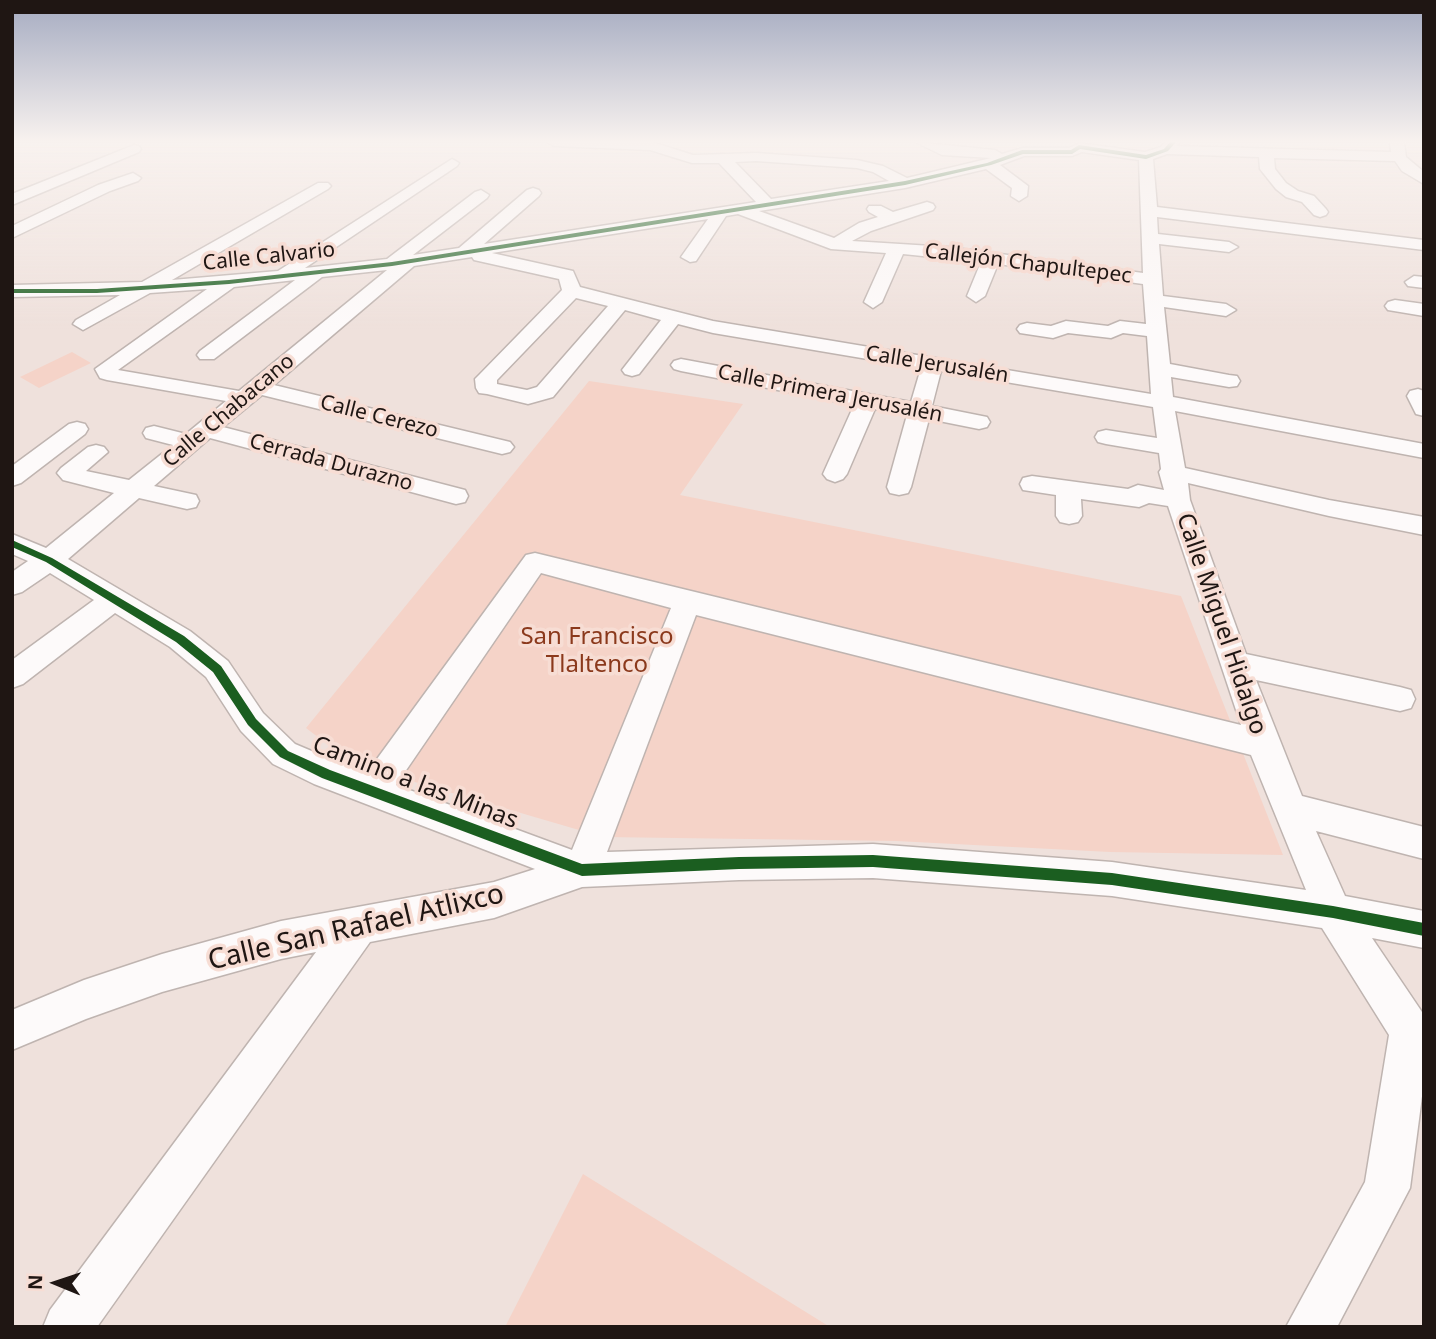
<!DOCTYPE html>
<meta charset="utf-8">
<style>
body{margin:0}
#map{position:relative;width:1436px;height:1339px;overflow:hidden;background:#efe1dc;font-family:"Noto Sans",sans-serif}
canvas{display:block}
.frame{position:absolute;inset:0;border:14px solid #1f1613;pointer-events:none}
.north{position:absolute;left:21px;top:1248px;width:70px;height:70px;-webkit-text-stroke:5px #f7ddd4;paint-order:stroke;rotate:272deg;font-size:19px;font-weight:700;line-height:28px;text-align:center;color:#1f1613}
.north::after{content:'';display:block;margin:auto;width:24px;height:32px;background:#1f1613;clip-path:polygon(50% 0,100% 100%,50% 72%,0 100%)}
</style>
<div id="map">
<canvas width="1436" height="1339"></canvas>
<div class="frame"></div>
<div class="north">N</div>
</div>
<script>
const ctx = document.querySelector('canvas').getContext('2d');
ctx.lineJoin = 'round';
function fillPath(path, color) {
  ctx.fillStyle = color;
  ctx.fill(path, 'evenodd');
}
function toPath(rows) {
  const path = new Path2D();
  for (const r of rows) {
    path.moveTo(r[0], r[1]);
    for (let i = 2; i < r.length; i += 2) path.lineTo(r[i], r[i + 1]);
  }
  return path;
}
function trace(path, color, width, dash) {
  ctx.strokeStyle = color;
  ctx.lineWidth = width;
  ctx.lineCap = dash ? 'butt' : 'round';
  ctx.setLineDash(dash || []);
  ctx.stroke(path);
}
function drawText(font, color, halo, rows, align = 'center') {
  ctx.font = font + ' "Noto Sans",sans-serif';
  ctx.lineWidth = 7;
  ctx.setLineDash([]);
  ctx.textBaseline = 'middle';
  ctx.strokeStyle = halo;
  ctx.fillStyle = color;
  for (const [text, x, y, turn = 0] of rows) {
    ctx.save();
    ctx.translate(x, y);
    ctx.rotate((+turn || 0) * Math.PI / 180);
    ctx.textAlign = isNaN(turn) ? turn : align;
    if (halo) ctx.strokeText(text, 0, 0);
    ctx.fillText(text, 0, 0);
    ctx.restore();
  }
}
const green = toPath([
 [72,352,91,363,39,388,20,377],
 [589,381,743,404,680,495,1181,596,1283,855,1110,852,896,841,603,837,353,764,306,728],
 [583,1174,830,1327,505,1327]
]);
const minor = toPath([
 [547,142,652,142,693,155,756,153,857,160,883,166,907,178,991,158,942,155,915,142,995,150,1002,154,1022,148,1069,148,1079,143,1145,152,1161,147,1165,142,1180,142,1177,146,1391,152,1390,142,1404,142,1406,157,1424,172,1424,184,1402,171,1395,161,1274,158,1275,169,1286,183,1298,191,1314,196,1326,209,1328,212,1326,215,1320,217,1314,215,1302,202,1286,197,1276,189,1260,169,1259,157,1167,154,1153,159,1157,207,1424,240,1424,250,1157,217,1158,234,1229,242,1238,247,1229,252,1159,244,1163,296,1226,304,1236,310,1226,316,1164,307,1170,364,1229,375,1237,376,1240,381,1237,386,1229,387,1171,377,1173,397,1424,444,1424,458,1175,411,1185,468,1329,500,1424,517,1424,535,1329,516,1188,483,1190,500,1246,654,1400,687,1411,690,1415,699,1411,708,1400,711,1256,680,1302,796,1424,827,1424,859,1316,831,1345,896,1424,911,1424,948,1372,938,1424,1015,1424,1081,1410,1188,1337,1327,1286,1327,1365,1182,1389,1035,1322,928,1112,896,873,878,739,880,582,887,494,918,370,942,97,1327,43,1327,50,1310,316,952,281,959,162,992,86,1019,12,1050,12,1010,84,980,162,954,281,921,494,882,535,869,314,784,273,764,241,731,206,677,170,647,115,613,23,684,12,688,12,660,94,600,50,573,22,592,12,595,12,572,28,561,12,554,12,534,46,548,114,493,63,480,57,473,61,468,88,447,96,445,104,447,108,452,86,471,129,480,173,445,146,438,143,433,146,428,154,426,186,434,226,401,107,380,100,378,95,369,207,289,150,293,83,330,73,324,76,320,120,295,12,297,12,285,142,282,318,183,328,183,331,186,328,189,172,280,278,271,452,159,459,163,457,166,305,268,387,259,475,192,481,190,489,195,487,198,413,255,459,248,527,190,533,188,539,190,541,193,539,196,484,244,756,202,719,163,692,163,650,150,554,146,547,142],
 [1082,152,1139,160,1143,273,948,247,852,241,871,231,933,210,935,207,933,204,927,202,893,212,881,206,869,206,867,209,869,212,878,217,859,223,834,238,759,211,905,188,986,169,1012,188,1011,196,1019,201,1027,196,1028,186,1000,165,1024,156,1072,156,1082,152],
 [756,161,857,168,873,172,889,181,771,199,735,162,756,161],
 [738,214,831,249,886,253,864,302,873,308,882,302,903,254,981,262,967,296,976,302,985,296,998,264,1143,284,1146,324,1120,321,1108,326,1066,321,1051,326,1027,323,1020,325,1017,329,1020,333,1053,338,1068,333,1111,338,1123,333,1147,336,1151,394,713,321,580,287,573,271,492,253,708,219,681,257,690,262,696,261,726,216,738,214],
 [472,257,474,260,559,279,562,290,479,375,475,379,476,388,479,393,487,394,528,404,553,397,625,310,661,320,622,370,625,374,632,376,639,374,678,324,713,333,921,368,911,402,681,359,674,361,671,365,674,369,681,371,854,405,823,474,827,479,835,482,843,479,847,474,875,409,907,415,887,487,890,493,899,495,908,493,911,487,929,419,979,429,987,427,990,422,987,417,932,406,941,371,1153,407,1157,438,1106,430,1098,432,1095,437,1098,442,1106,444,1159,453,1161,469,1159,472,1164,490,1138,485,1128,489,1032,476,1023,478,1020,484,1023,490,1056,495,1056,516,1060,522,1069,524,1078,522,1082,516,1081,499,1139,507,1149,503,1168,506,1241,725,535,553,526,555,366,774,295,744,263,713,228,661,190,631,68,559,139,498,187,509,196,507,199,501,196,495,154,486,210,438,456,504,465,502,468,496,465,490,223,427,262,395,502,454,510,452,514,447,510,442,274,385,414,266,472,257],
 [387,270,239,391,118,370,234,287,295,280,200,351,197,355,200,359,214,359,322,277,387,270],
 [576,298,608,306,537,387,527,390,497,384,497,380,576,298],
 [541,573,671,608,572,850,396,785,541,573],
 [696,615,1251,755,1306,890,1112,862,873,844,607,852,696,615],
 [134,145,139,146,141,149,139,152,12,205,12,194,134,145],
 [133,173,141,178,138,181,110,191,12,238,12,226,98,185,133,173],
 [1414,276,1424,277,1424,288,1408,286,1405,282,1414,276],
 [1395,300,1424,304,1424,316,1388,310,1385,306,1388,302,1395,300],
 [1418,389,1424,391,1424,416,1416,414,1407,396,1410,391,1418,389],
 [77,422,85,424,88,429,85,434,21,483,12,486,12,466,69,424,77,422]
]);
const cycleway = toPath([
 [1170,142,1176,142,1168,151,1146,159,1080,149,1072,154,1023,154,991,165,905,185,392,266,229,284,97,293,12,293,12,289,97,289,229,280,392,262,905,181,987,163,1022,150,1071,150,1079,145,1146,155,1164,149,1170,142],
 [12,540,52,558,184,636,221,666,256,719,288,751,330,770,582,864,739,857,873,855,1112,873,1333,906,1424,923,1424,936,1333,918,1112,885,873,867,739,869,582,876,322,778,280,757,248,725,213,672,176,642,46,562,12,547,12,540]
]);
const farStreetnames = [
 ["Calle Calvario",269,257,-6],
 ["Callejón Chapultepec",1028,264,7],
 ["Calle Jerusalén",937,365,9],
 ["Calle Primera Jerusalén",830,394,11],
 ["Calle Chabacano",229,411,-40],
 ["Calle Cerezo",379,417,14],
 ["Cerrada Durazno",331,463,15]
];
const streetNames = [
 ["Calle Miguel Hidalgo",1221,624,71],
 ["Camino a las Minas",415,783,21]
];
const parkNames = [
 ["San Francisco",597,637],
 ["Tlaltenco",597,665]
];
const nearStreetnames = [
 ["Calle San Rafael Atlixco",356,928,-13]
];
fillPath(green, '#f5d3c8');
trace(minor, '#bfb4b0', 3);
fillPath(minor, '#fdfafa');
fillPath(cycleway, '#1b5e20');
const sky = ctx.createLinearGradient(0, 0, 0, 329);
sky.addColorStop(0, '#a5abc1');
sky.addColorStop(0.43, '#f8f2ef');
sky.addColorStop(1, '#f8f2ef00');
ctx.fillStyle = sky;
ctx.fillRect(0, 0, 1436, 329);
drawText('21px', '#1f1613', '#f7ddd4', farStreetnames);
drawText('24px', '#1f1613', '#f7ddd4', streetNames);
drawText('24px', '#8b391c', '#f7ddd4', parkNames);
drawText('28px', '#1f1613', '#f7ddd4', nearStreetnames);
</script>
